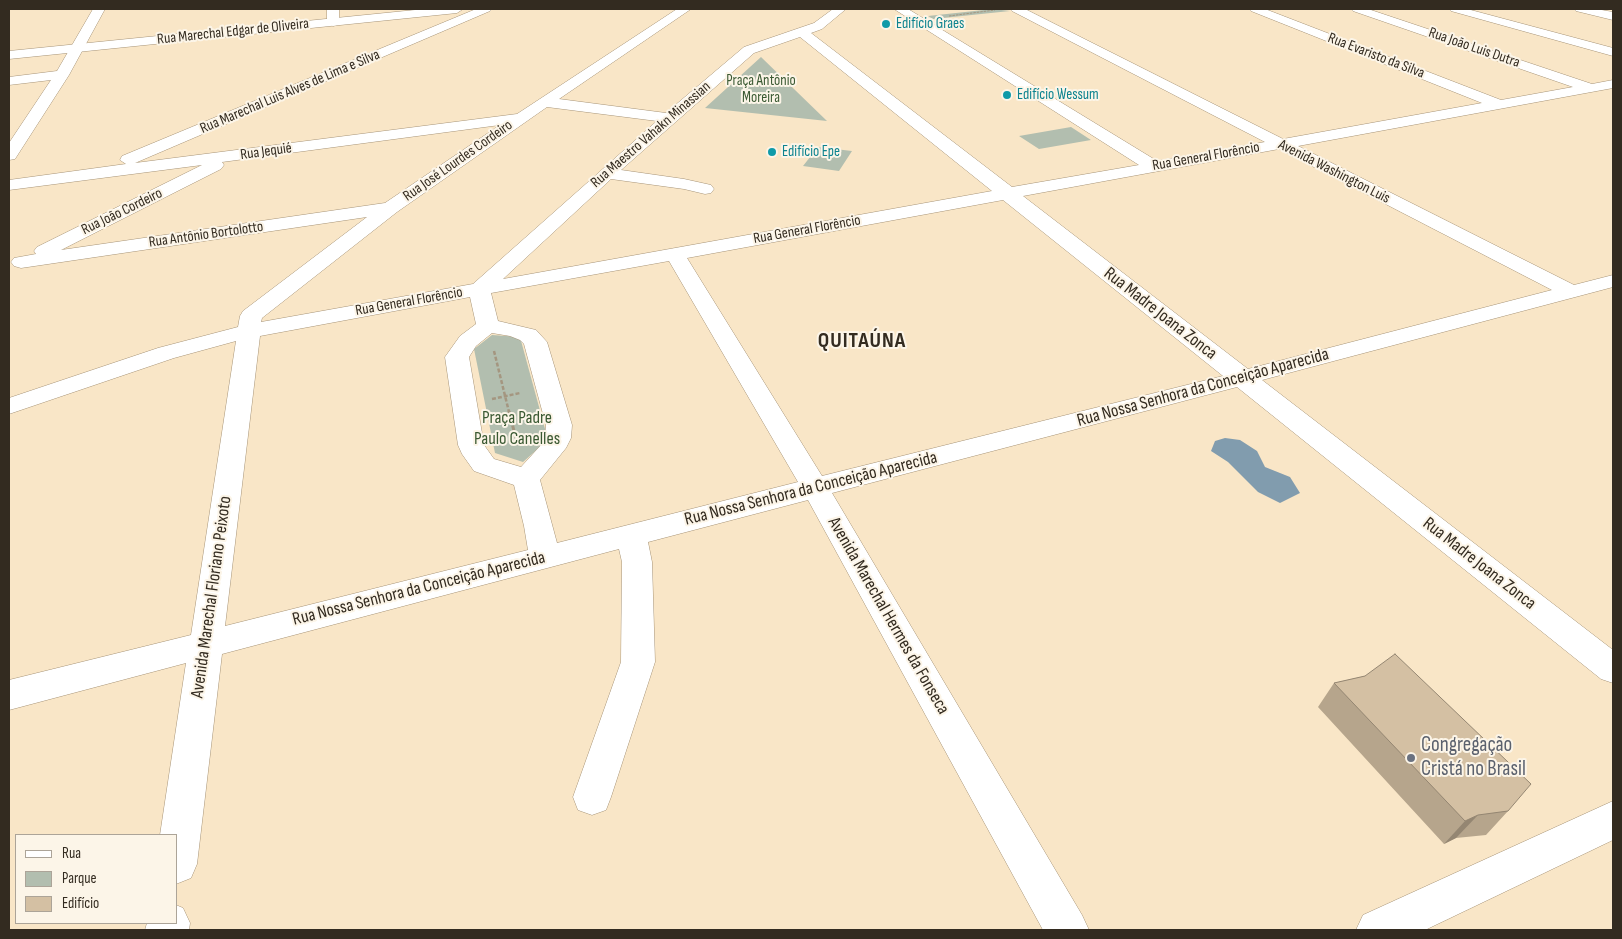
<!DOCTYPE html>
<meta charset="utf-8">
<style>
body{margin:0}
#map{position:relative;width:1622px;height:939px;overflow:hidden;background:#f9e6c7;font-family:"Sofia Sans Condensed",sans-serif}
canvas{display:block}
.frame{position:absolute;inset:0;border:10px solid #332b20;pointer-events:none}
.legend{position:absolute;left:15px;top:834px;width:162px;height:90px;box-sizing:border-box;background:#fcf5e8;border:1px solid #aca498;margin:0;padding:6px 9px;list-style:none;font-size:15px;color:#332b20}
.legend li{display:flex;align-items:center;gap:10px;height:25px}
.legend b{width:25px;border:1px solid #aca498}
</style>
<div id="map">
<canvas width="1622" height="939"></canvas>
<div class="frame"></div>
<ul class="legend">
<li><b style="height:6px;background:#fff"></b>Rua</li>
<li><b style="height:14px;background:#b2beaf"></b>Parque</li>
<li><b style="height:14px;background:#d4c0a3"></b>Edifício</li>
</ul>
</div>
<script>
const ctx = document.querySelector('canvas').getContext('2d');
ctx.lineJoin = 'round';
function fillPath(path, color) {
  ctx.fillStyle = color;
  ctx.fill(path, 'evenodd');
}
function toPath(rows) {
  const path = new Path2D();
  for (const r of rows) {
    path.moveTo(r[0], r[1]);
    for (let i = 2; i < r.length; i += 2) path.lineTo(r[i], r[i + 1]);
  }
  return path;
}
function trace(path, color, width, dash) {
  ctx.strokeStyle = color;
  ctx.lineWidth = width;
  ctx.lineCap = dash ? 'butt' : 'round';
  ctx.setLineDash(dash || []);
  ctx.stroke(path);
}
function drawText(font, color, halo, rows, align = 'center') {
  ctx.font = font + ' "Sofia Sans Condensed",sans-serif';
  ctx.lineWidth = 4;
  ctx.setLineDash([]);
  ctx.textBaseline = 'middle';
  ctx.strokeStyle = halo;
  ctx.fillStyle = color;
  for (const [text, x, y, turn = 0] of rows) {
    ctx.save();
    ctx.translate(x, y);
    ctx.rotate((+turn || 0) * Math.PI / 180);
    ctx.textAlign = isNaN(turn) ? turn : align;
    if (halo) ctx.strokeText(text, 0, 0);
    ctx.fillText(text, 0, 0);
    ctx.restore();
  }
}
const green = toPath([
 [993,9,1010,11,933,19,928,16],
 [761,57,827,121,705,108],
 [1071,127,1091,140,1039,149,1019,136],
 [818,147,852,151,839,171,803,166],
 [492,335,520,337,548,440,523,462,495,453,474,349]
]);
const water = toPath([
 [1225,438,1240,440,1257,451,1265,467,1290,477,1300,493,1280,503,1258,492,1228,462,1211,451,1215,441]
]);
const pathFar2 = toPath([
 [949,16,995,10]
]);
const pathFar1 = toPath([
 [494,351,509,412],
 [492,399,520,393]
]);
const path = toPath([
 [509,411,518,447]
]);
const minor = toPath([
 [93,9,105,9,69,75,15,159,9,160,9,143,51,80,9,85,9,77,57,71,93,9],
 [327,9,339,9,339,22,337,25,333,26,327,22,327,9],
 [476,9,492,9,490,11,135,163,517,114,677,9,691,9,559,99,666,113,744,47,814,23,833,9,846,9,822,29,811,33,1012,187,1139,165,894,9,908,9,1157,161,1265,142,1012,11,1010,9,1025,9,1283,139,1482,103,1251,11,1249,9,1265,9,1501,100,1573,87,1353,11,1351,9,1368,9,1592,84,1613,80,1613,88,1298,146,1574,285,1613,275,1613,287,1262,380,1613,650,1613,683,1601,679,1237,387,832,493,1082,915,1089,930,1043,930,808,500,648,542,652,562,655,662,611,797,606,810,592,815,578,810,573,797,621,662,622,562,619,549,222,654,197,864,191,878,176,884,176,835,160,835,186,663,9,710,9,680,191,635,236,341,174,358,9,414,9,398,158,348,238,327,240,316,243,311,367,217,21,268,14,266,11,262,14,258,36,254,34,251,37,247,202,165,9,190,9,180,126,164,120,160,122,156,476,9],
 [800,37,992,191,503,279,611,179,684,189,705,194,711,193,714,189,711,185,684,179,621,170,754,53,800,37],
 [547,107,657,121,473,284,261,322,262,318,397,212,547,107],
 [500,125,385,203,61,250,221,169,224,165,222,162,500,125],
 [1279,149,1552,290,1248,369,1023,196,1279,149],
 [1003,200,1223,376,822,476,687,258,1003,200],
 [669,261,798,482,557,543,540,480,566,448,571,438,572,425,547,342,536,330,498,321,491,293,669,261],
 [470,297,476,324,460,336,445,357,458,445,462,454,474,471,514,485,524,526,528,550,225,626,260,336,470,297],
 [492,333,510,336,520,340,524,344,546,425,545,438,542,444,521,467,494,459,484,445,469,357,476,346,492,333],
 [1449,9,1467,9,1613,48,1613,56,1451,11,1449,9],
 [1574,9,1596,9,1613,12,1613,20,1576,11,1574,9],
 [1613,801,1613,840,1425,930,1356,930,1363,915,1613,801],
 [176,905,183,908,190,923,189,930,145,930,147,923,176,923,176,905]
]);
const major = toPath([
 [425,9,463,9,457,13,9,59,9,51,425,9]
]);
const wall = toPath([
 [1365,676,1508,811,1486,835,1456,838,1444,844,1318,707,1334,683]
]);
const shadedWall = toPath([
 [1478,815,1456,838,1444,844,1465,821]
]);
const building = toPath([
 [1395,654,1531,784,1508,811,1478,815,1465,821,1334,683,1365,676,1395,654]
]);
const markers = [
 [886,24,5,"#0f9aa8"],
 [1007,95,5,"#0f9aa8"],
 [772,152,5,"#0f9aa8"],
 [1411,758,5,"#6b7280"]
];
const farCulturenames = [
 ["Edifício Graes",896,24],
 ["Edifício Wessum",1017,95],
 ["Edifício Epe",782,152]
];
const farStreetnames = [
 ["Rua Marechal Edgar de Oliveira",233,32,-6],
 ["Rua João Luis Dutra",1474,48,19],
 ["Rua Evaristo da Silva",1376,56,21],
 ["Rua Marechal Luis Alves de Lima e Silva",290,92,-23],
 ["Rua Maestro Vahakn Minassian",651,135,-41],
 ["Rua Jequié",266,152,-8],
 ["Rua General Florêncio",1206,157,-10],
 ["Rua José Lourdes Cordeiro",458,161,-35],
 ["Avenida Washington Luis",1334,172,27],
 ["Rua João Cordeiro",122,212,-26],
 ["Rua General Florêncio",807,230,-10],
 ["Rua Antônio Bortolotto",206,235,-8],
 ["Rua General Florêncio",409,302,-10]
];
const farParknames = [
 ["Praça Antônio",761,81],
 ["Moreira",761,98]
];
const streetNames = [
 ["Rua Madre Joana Zonca",1160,314,38],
 ["Rua Nossa Senhora da Conceição Aparecida",1203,388,-15],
 ["Rua Nossa Senhora da Conceição Aparecida",811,489,-14],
 ["Rua Madre Joana Zonca",1479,564,38],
 ["Rua Nossa Senhora da Conceição Aparecida",419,589,-14],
 ["Avenida Marechal Floriano Peixoto",212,597,-82],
 ["Avenida Marechal Hermes da Fonseca",888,616,60]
];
const parkNames = [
 ["Praça Padre",517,418],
 ["Paulo Canelles",517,439]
];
const nearWorshipnames = [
 ["Congregação",1421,746],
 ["Cristá no Brasil",1421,770]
];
const districtNames = [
 ["QUITAÚNA",862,341]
];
fillPath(green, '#b2beaf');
fillPath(water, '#819cae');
trace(minor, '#a79478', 1);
trace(major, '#a79478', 1);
trace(pathFar2, '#a49680', 1, [2.5, 1]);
trace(pathFar1, '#a49680', 2.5, [4, 2]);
trace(path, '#a49680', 3, [5, 2.5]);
fillPath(minor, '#fff');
fillPath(major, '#fff');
fillPath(wall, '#b6a58c');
fillPath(shadedWall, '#948672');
fillPath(building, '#d4c0a3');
trace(building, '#948672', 1);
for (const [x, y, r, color] of markers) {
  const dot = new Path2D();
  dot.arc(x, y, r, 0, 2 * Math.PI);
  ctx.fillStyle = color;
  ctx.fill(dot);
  trace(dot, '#fcf5e8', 2);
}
drawText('15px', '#0d838f', '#fcf5e8', farCulturenames, 'left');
drawText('15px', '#332b20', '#fcf5e8', farStreetnames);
drawText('15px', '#3a5932', '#fcf5e8', farParknames);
drawText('18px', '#332b20', '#fcf5e8', streetNames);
drawText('18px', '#3a5932', '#fcf5e8', parkNames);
drawText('21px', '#5b616d', '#fcf5e8', nearWorshipnames, 'left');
ctx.letterSpacing = '1px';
drawText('bold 22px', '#332b20', '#fcf5e8', districtNames);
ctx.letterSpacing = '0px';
</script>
